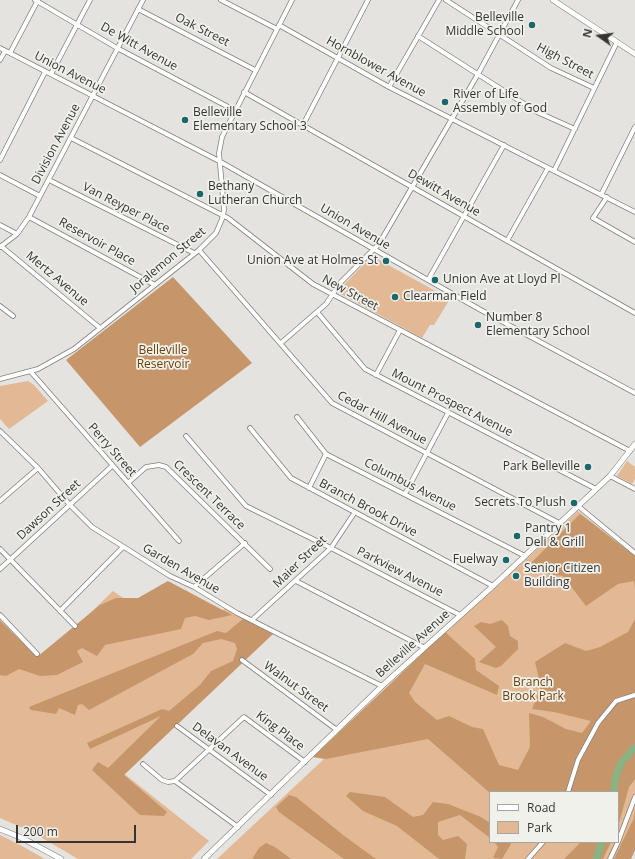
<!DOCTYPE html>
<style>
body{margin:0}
#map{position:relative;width:635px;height:859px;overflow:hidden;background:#e4e3df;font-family:"Open Sans",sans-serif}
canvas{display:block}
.legend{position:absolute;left:489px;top:791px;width:130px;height:52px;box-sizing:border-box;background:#f1f1ec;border:1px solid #a5a5a2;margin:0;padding:5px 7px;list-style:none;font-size:12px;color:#343432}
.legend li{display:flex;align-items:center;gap:8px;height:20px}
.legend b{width:20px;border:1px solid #a5a5a2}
.north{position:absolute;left:579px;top:16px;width:40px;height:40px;-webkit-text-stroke:3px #f1f1ec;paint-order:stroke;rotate:284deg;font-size:11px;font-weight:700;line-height:16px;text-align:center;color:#343432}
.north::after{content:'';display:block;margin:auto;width:14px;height:18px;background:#343432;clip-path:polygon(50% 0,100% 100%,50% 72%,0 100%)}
.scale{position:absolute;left:16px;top:825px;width:120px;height:18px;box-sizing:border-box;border:2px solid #343432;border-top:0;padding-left:5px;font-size:12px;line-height:14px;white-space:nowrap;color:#343432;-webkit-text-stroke:3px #f1f1ec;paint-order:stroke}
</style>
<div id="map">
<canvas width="635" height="859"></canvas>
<ul class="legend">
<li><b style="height:5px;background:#fff"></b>Road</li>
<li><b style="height:11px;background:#e2b994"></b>Park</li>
</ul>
<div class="north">N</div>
<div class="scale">200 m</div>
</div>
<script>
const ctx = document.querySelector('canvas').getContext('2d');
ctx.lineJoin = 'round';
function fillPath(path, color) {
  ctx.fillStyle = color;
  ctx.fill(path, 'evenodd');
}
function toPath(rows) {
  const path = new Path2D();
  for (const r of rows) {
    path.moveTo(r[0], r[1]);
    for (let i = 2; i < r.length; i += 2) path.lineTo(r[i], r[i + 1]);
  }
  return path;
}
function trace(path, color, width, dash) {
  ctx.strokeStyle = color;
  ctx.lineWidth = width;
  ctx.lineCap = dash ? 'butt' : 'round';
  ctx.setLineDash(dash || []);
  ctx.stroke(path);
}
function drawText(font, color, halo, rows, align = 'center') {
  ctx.font = font + ' "Open Sans",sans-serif';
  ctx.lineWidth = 3.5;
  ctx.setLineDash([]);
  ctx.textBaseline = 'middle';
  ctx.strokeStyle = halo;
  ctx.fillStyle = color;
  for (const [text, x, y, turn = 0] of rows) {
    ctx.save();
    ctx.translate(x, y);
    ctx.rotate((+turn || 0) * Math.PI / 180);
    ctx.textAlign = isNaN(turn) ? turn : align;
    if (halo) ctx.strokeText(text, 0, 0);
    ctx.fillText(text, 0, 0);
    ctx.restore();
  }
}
const green = toPath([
 [372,256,450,299,434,325,430,325,422,338,339,293,339,290],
 [28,381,34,385,48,401,9,429,0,419,0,386],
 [627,461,635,467,635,479,632,484,617,476],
 [578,511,635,556,635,850,631,859,217,859,324,759,313,757,445,632,502,582],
 [490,792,618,792,618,842,490,842],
 [162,584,215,615,229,606,275,630,122,772,209,841,191,859,78,859,32,832,0,818,0,624,38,663,113,591,136,607],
 [0,835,20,845,45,859,0,859]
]);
const forest = toPath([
 [173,277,252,363,140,447,66,360],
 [580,514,635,556,635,588,634,581,618,584,586,606,563,576,532,572,526,568],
 [168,581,232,615,209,620,195,616,185,618,181,629,105,645,97,656,82,648,77,651,83,662,57,675,40,676,19,669,6,676,0,675,0,620,37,657,100,605,116,598,138,598],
 [243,619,273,634,124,775,167,812,164,816,140,815,92,770,98,762,108,768,161,716,90,749,87,743,162,709,169,711,200,685,211,671,233,661,237,649,235,643,221,639,203,643,193,654,89,710,82,704,78,705,75,715,59,708,56,714,31,710,29,707,217,631,226,633],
 [635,619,635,779,629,787,618,827,618,792,490,792,490,793,428,739,326,759,313,757,445,632,475,659,476,670,499,686,497,695,425,664,409,693,415,702,437,720,449,716,472,727,483,729,499,765,518,770,530,747,529,713,543,717,566,729,582,733,591,721,554,712,532,709,541,687,535,662,565,643,586,651,600,647,628,632],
 [502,620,508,626,510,636,518,641,518,649,501,666,496,668,479,662,496,647,474,626,481,622,490,624],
 [350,792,385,797,413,817,423,815,433,802,448,804,481,817,490,823,490,838,460,815,438,822,438,835,443,840,458,836,467,844,465,859,439,859,397,826,363,811,346,796],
 [289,795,296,797,343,835,376,859,344,859,279,812,276,807],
 [635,808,635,850,631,859,614,859,634,818],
 [494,842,510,842,511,844,502,859,493,858,498,847],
 [579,842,611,842,603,859,564,859,580,843],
 [266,843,275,847,291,859,252,859,259,848]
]);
const river = toPath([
 [614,792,615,779,621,763,635,747],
 [596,859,602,842]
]);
const minor = toPath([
 [35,0,117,48,234,110],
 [221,0,277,29],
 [446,0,551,68,594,88],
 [138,9,255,70],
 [279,25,389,87,635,212],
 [418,36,537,112,575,129],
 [0,48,219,161,479,309,635,393],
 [10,53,38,0],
 [0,60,5,51],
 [51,74,90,0],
 [389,87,439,0],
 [244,92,635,313],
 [303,125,368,0],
 [71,138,228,218,313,284,630,451],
 [0,160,45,72],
 [554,171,617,42],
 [0,175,40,196],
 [49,180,194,253],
 [601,195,635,127],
 [607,197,593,218,635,242],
 [29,217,155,285],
 [0,225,17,234],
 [507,241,548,168],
 [1,246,100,328],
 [0,247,17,234,29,217,143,0],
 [199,250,332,403,559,523],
 [428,280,504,145],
 [0,306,13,316],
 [317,312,365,369,596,489],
 [281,343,326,304,341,282,379,244,478,74,518,0],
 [31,372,179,541],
 [376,375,400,330],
 [0,379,38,369,74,349,199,250,216,233,222,219,224,210,219,153,222,137,292,0],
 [297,417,326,454,525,556],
 [250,428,291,478,493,586],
 [0,431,38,468,69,504,92,527,170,576,194,587,237,613,382,686],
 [186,436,246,506,331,548,460,615],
 [610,476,635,489],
 [128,483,146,467,159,465,166,467,270,569],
 [309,488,326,454],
 [405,494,448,413],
 [0,501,38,468],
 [578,506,635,553],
 [0,549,75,626],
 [0,569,112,466],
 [296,581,423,647],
 [194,587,245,543],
 [60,611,123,547],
 [0,615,37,654],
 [252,620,331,548,355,512],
 [242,660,337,730],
 [177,726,271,795],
 [143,764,162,780,168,782,175,781],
 [175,781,244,717,305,762],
 [175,781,238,827],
 [568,792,578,760,598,723,616,701,635,695],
 [618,842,635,797],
 [528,859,543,842],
 [610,859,618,842]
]);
const major = toPath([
 [553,0,635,54],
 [0,829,22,838,61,859],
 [204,859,382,686,493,586,610,476,635,444]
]);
const markers = [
 [532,25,4,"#1b686b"],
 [445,102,4,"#1b686b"],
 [185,120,4,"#1b686b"],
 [200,194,4,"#1b686b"],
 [386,261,4,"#1b686b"],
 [435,280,4,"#1b686b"],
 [395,297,4,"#1b686b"],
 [478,325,4,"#1b686b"],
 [588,467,4,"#1b686b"],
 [574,503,4,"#1b686b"],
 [517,536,4,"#1b686b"],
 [506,560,4,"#1b686b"],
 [516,576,4,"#1b686b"]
];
const poiNames = [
 ["Belleville",524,18,"right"],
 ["Middle School",524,32,"right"],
 ["River of Life",453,95],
 ["Assembly of God",453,109],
 ["Belleville",193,113],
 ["Elementary School 3",193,127],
 ["Bethany",208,187],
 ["Lutheran Church",208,201],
 ["Union Ave at Holmes St",378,261,"right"],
 ["Union Ave at Lloyd Pl",443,280],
 ["Clearman Field",403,297],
 ["Number 8",486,318],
 ["Elementary School",486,332],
 ["Park Belleville",580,467,"right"],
 ["Secrets To Plush",566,503,"right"],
 ["Pantry 1",525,529],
 ["Deli & Grill",525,543],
 ["Fuelway",498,560,"right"],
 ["Senior Citizen",524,569],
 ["Building",524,583]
];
const streetNames = [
 ["Oak Street",202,30,27],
 ["De Witt Avenue",139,47,29],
 ["High Street",565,61,28],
 ["Hornblower Avenue",376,67,29],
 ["Union Avenue",70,73,27],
 ["Division Avenue",56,144,-62],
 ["Dewitt Avenue",444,193,30],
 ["Van Reyper Place",126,208,27],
 ["Union Avenue",355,227,30],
 ["Reservoir Place",97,242,29],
 ["Joralemon Street",168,260,-40],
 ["Mertz Avenue",57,279,40],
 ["New Street",350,293,28],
 ["Mount Prospect Avenue",452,403,27],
 ["Cedar Hill Avenue",382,418,28],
 ["Perry Street",112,450,49],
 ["Columbus Avenue",410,485,27],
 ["Crescent Terrace",209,495,44],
 ["Branch Brook Drive",368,508,28],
 ["Dawson Street",49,510,-43],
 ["Maier Street",300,562,-44],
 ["Garden Avenue",181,569,30],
 ["Parkview Avenue",400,572,27],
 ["Belleville Avenue",413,644,-42],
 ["Walnut Street",296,687,36],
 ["King Place",280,731,37],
 ["Delavan Avenue",230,752,36]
];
const parkNames = [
 ["Belleville",163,351],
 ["Reservoir",163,365],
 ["Branch",533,683],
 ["Brook Park",533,697]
];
fillPath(green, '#e2b994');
fillPath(forest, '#c6966a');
trace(river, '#8ab383', 7);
trace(minor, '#80807c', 5.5);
trace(major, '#80807c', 6);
trace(minor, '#fff', 4);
trace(major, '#fff', 5);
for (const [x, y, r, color] of markers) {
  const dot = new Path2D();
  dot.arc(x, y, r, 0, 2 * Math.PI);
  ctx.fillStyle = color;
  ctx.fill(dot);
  trace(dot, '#f1f1ec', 1.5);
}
drawText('12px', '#343432', '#f1f1ec', poiNames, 'left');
drawText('12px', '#343432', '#f1f1ec', streetNames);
drawText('12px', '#6f410b', '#f1f1ec', parkNames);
</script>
